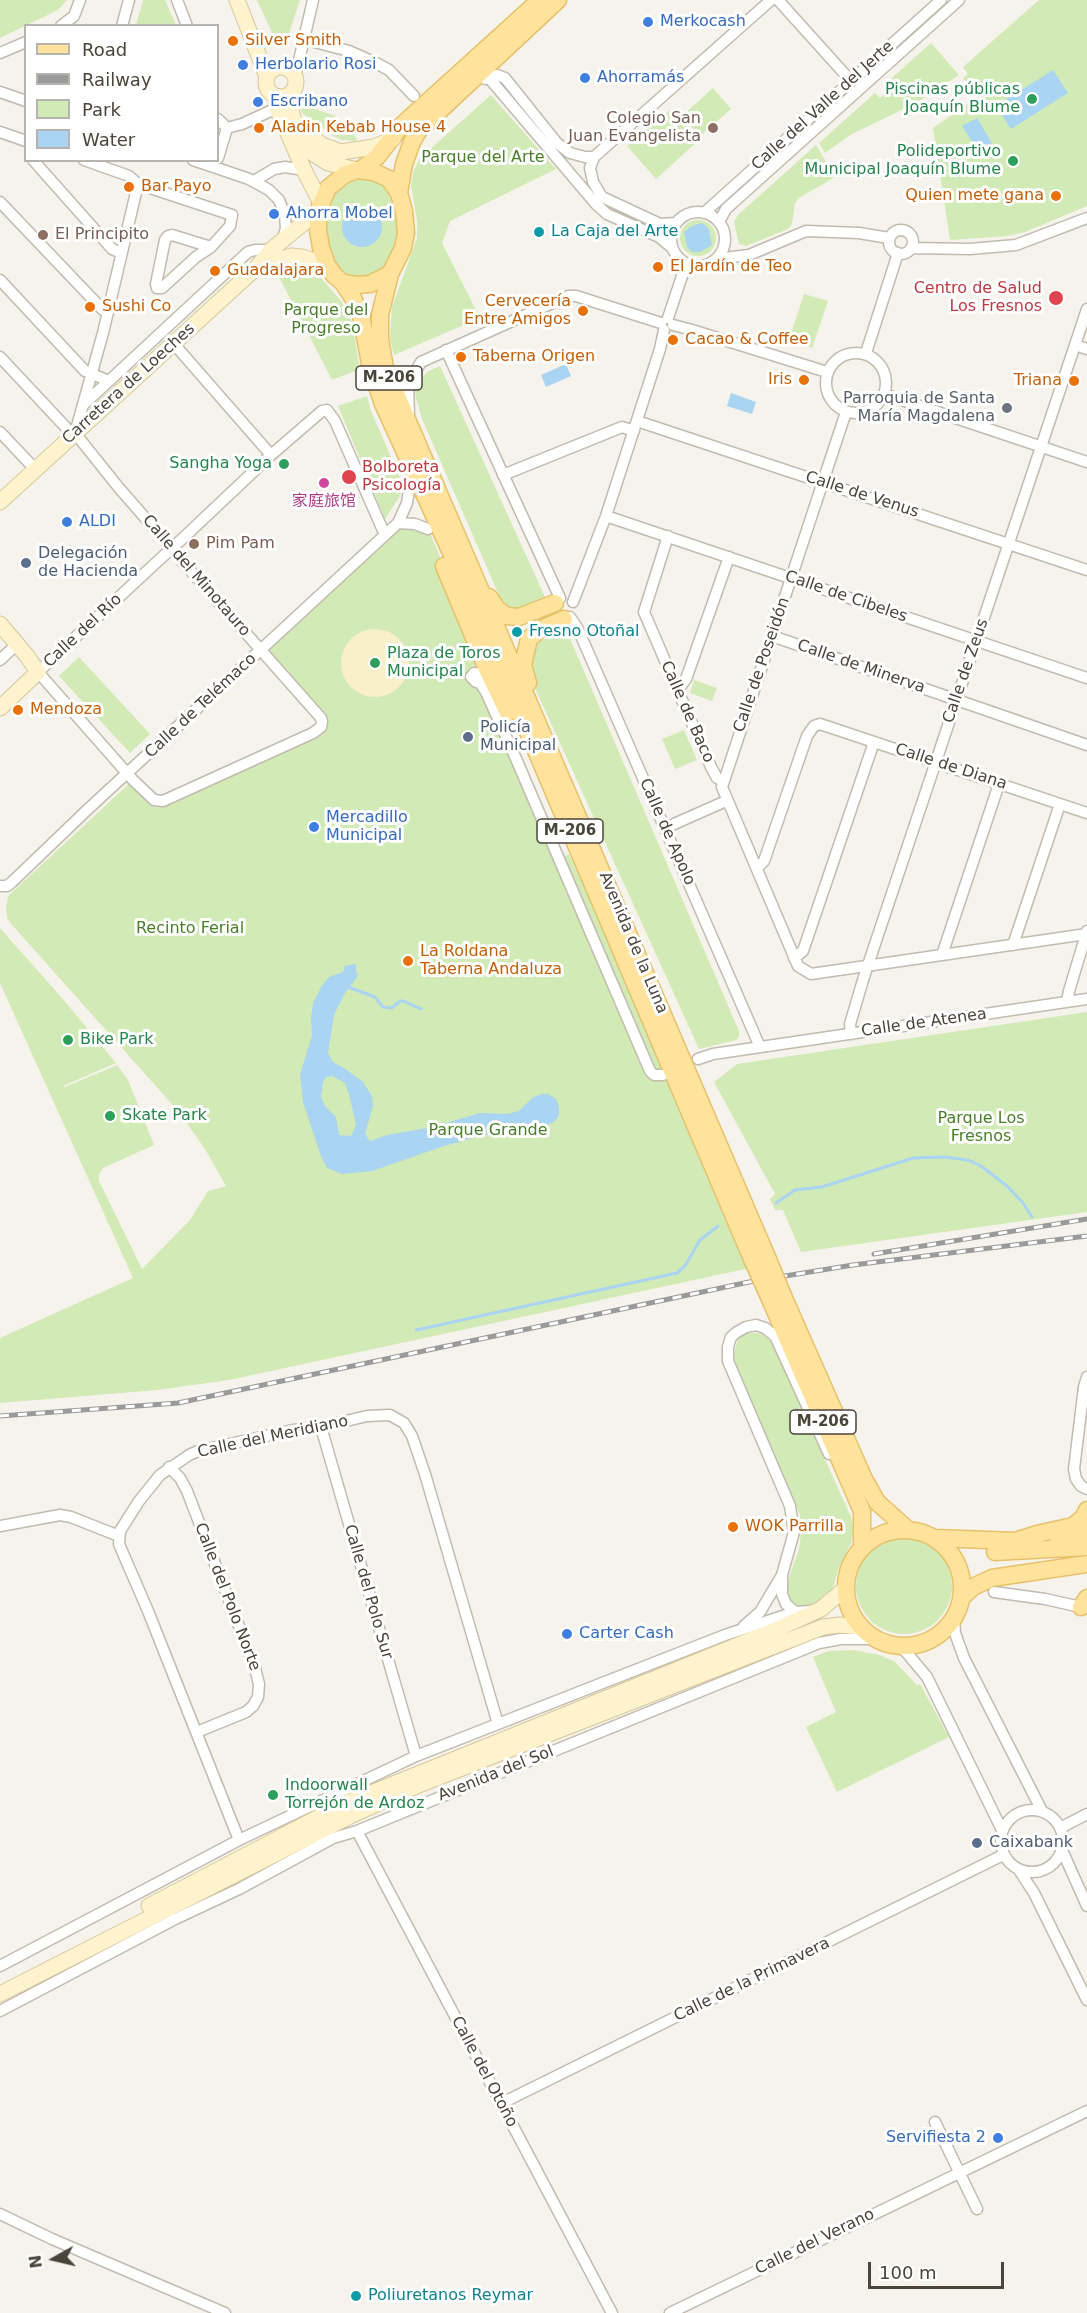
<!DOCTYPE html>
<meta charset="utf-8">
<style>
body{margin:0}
#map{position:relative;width:1087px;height:2313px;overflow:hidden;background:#f6f3ec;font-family:"DejaVu Sans",sans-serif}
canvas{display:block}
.legend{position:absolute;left:24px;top:24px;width:195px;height:138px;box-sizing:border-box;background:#fff;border:2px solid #b7b4b0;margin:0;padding:8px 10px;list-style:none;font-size:18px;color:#4b4439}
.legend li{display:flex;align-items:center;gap:12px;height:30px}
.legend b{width:30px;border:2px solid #b7b4b0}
.north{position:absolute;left:24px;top:2229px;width:60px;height:60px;-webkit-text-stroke:4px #fff;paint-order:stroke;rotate:262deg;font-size:16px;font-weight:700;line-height:24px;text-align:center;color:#4b4439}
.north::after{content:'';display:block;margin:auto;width:21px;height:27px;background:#4b4439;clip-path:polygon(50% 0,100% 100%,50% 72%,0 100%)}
.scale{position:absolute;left:868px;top:2262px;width:136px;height:27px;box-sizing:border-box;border:3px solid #4b4439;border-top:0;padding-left:8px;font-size:18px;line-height:21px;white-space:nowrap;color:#4b4439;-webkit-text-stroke:4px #fff;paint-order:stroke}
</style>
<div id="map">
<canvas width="1087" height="2313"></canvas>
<ul class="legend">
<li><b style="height:8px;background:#ffe39c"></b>Road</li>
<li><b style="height:8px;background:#9a9a9a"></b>Railway</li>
<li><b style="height:16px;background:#d2eab5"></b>Park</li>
<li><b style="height:16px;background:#a9d4f2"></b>Water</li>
</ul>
<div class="north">N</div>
<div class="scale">100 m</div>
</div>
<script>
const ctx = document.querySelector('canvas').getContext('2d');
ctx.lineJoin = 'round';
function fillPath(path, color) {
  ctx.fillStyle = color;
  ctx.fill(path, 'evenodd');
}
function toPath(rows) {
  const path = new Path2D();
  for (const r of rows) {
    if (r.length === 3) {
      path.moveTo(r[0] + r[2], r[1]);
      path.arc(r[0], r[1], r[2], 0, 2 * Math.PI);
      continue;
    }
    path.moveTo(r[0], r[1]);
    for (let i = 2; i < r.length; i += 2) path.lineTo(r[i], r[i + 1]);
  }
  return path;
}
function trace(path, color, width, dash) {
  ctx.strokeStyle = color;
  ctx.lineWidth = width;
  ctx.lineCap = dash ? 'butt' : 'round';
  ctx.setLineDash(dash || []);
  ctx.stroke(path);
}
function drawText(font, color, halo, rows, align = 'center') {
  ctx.font = font + ' "DejaVu Sans","Noto Sans SC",sans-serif';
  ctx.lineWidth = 6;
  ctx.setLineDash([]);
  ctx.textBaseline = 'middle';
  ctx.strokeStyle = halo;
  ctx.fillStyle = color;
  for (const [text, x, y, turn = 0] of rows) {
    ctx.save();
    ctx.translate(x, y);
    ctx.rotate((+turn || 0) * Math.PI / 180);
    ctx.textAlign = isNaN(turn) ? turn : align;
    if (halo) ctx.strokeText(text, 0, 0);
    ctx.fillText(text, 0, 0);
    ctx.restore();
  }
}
const green = toPath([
 [0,0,67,0,58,10,0,38],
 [143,0,165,0,176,25,136,25],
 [257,0,300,0,288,37,281,40,275,39],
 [1039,0,1087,0,1087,206,1025,232,1008,236,950,240,933,128,977,97,963,78,968,74,963,67],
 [931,43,959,75,918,102,850,135,825,153,819,143,875,93,880,98,888,91,884,85],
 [713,88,731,109,700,136,682,116],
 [491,95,556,169,450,221,442,243,480,318,394,355,390,339,392,307,417,238,417,220,411,186,413,173,419,159],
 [303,105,336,116,340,122,325,130,302,113,301,106],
 [671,109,699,140,656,179,627,146],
 [344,124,357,139,356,141,342,140,331,135],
 [816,145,835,177,799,198,795,203,792,224,788,229,746,246,739,244,734,222,738,215],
 [360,177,383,182,396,202,398,234,395,249,385,267,371,277,351,277,343,273,329,255,325,223,330,206,337,190,347,181],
 [698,238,18],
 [295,265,308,267,316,272,342,302,352,322,360,369,332,380,276,271],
 [804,294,828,301,812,348,789,340],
 [440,366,545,597,518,608,507,608,502,602,422,419,415,394,417,384,427,372],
 [367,396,371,411,401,480,402,489,400,496,385,519,338,406],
 [396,525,428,529,453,586,480,674,560,859,569,854,628,980,750,1268,229,1380,157,1390,0,1403,0,1338,133,1278,0,983,0,928,62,998,116,1063,63,1086,65,1087,117,1065,128,1080,154,1145,103,1168,99,1174,99,1181,142,1269,190,1220,208,1191,226,1186,205,1149,179,1112,13,926,7,918,6,909,8,896,133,780,154,800,313,733,322,722,261,650],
 [562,632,568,634,739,1031,739,1037,736,1040,699,1049,534,686,530,670,533,644],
 [79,657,150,734,130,753,59,676],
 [694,680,717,688,712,701,690,693],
 [684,730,697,760,675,769,662,739],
 [1087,1012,1087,1212,801,1252,783,1210,775,1210,770,1199,775,1194,714,1082,737,1064],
 [747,1332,762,1334,772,1342,851,1517,854,1531,851,1543,839,1567,832,1591,815,1604,806,1606,794,1606,788,1599,785,1589,799,1549,801,1533,800,1515,736,1366,734,1354,738,1339],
 [904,1586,48],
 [853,1650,880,1655,895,1662,917,1685,920,1684,949,1737,837,1792,806,1727,836,1712,813,1657,829,1651]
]);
const sand = toPath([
 [375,663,34]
]);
const water = toPath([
 [1053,70,1068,93,1011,129,996,106],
 [977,118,992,143,978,151,962,126],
 [362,227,20],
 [701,223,704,224,709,230,712,245,700,252,692,252,687,247,684,232,690,227],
 [566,364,571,376,546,387,541,375],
 [731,393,756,402,752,414,727,406],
 [356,964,356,972,358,976,345,993,334,1015,328,1053,333,1062,344,1068,363,1082,372,1096,373,1106,365,1134,370,1141,387,1135,433,1127,480,1113,507,1114,519,1111,532,1098,541,1094,548,1094,556,1099,559,1107,559,1115,555,1121,548,1125,530,1125,510,1128,444,1146,372,1171,342,1174,327,1168,321,1156,303,1102,300,1074,312,1036,311,1018,313,1003,321,987,329,977,343,972,345,966],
 [332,1076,345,1083,349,1094,356,1125,351,1136,339,1135,336,1117,325,1106,321,1097,323,1082,326,1077]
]);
const stream = toPath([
 [348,987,375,997,383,1007,392,1008,400,1001,403,1001,421,1009],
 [776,1203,795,1190,822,1187,913,1158,945,1157,968,1160,981,1166,1007,1186,1023,1203,1032,1217],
 [416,1330,677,1273,685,1266,700,1240,718,1226]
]);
const street = toPath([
 [177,0,187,26],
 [778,0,851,81],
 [61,26,74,16,80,0],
 [122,26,129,0],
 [303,39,349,51,376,63,389,70,414,96],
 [0,53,26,42],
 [292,73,297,69,313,0],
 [489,78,596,204,607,214,659,237,671,247],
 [485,79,497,75,505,78,557,143,570,153,585,157,594,157],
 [0,92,26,101],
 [218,119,227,128,242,124,277,108],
 [0,132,26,141],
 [218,158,227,128],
 [33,160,112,249,121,253],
 [84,160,129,176,138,184,232,215,230,226,211,247,196,257,162,288,157,288,156,284,165,240,168,236,172,235,211,247],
 [193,160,249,179,269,190,279,200,285,215,286,229,282,240],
 [254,181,274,169,285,167,304,170],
 [138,184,103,333,75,433,119,488,161,536,172,548,182,561,321,718,322,722,321,727,313,733,163,801,154,800,133,780,38,672,52,659,172,548,181,540,271,455,322,411,327,410,335,421,385,535],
 [0,202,102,309,108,313],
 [698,239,27],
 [704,213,941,0],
 [719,222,726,209,959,0],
 [675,223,660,224,602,197,593,182,590,168,594,157,771,0],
 [901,242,12],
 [911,248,970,249,1016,245,1087,218],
 [716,259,749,255,806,231,859,233,889,238],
 [0,280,85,371,109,381],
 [668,318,686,264],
 [673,325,692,330,827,372],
 [174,344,271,455],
 [1075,345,1087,349],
 [446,350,560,598],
 [856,383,30],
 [866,353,898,253],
 [0,357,73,435],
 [884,394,1087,462],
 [83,405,248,252,255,250,271,250],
 [846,412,722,787,798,966,811,974,1087,934],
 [409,415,408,384,421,362,568,296,576,296,661,323],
 [637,421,1087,570],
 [0,432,35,469],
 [503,475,622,427,634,431],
 [606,516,1087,678],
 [398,523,415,524,428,529],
 [668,536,644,612,711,767,717,778,723,781],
 [573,602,606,516,660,349,664,330],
 [570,617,578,629,760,1047],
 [772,636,1087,745],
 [0,660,17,644],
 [481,677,476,682,471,677,474,673,480,674,487,669],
 [479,681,486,692,517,761,650,1071,654,1075,663,1075],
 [678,690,686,679,729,557],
 [665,828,726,801],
 [757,868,764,861,807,736,814,726,820,724,1087,813],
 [0,886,7,886,12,882,86,811,398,523,407,503,410,483],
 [1013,945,1060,804],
 [942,955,999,784],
 [794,958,803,951,874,742],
 [1067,1002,1069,991,1087,931],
 [851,1034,850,1024,863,980,1087,309],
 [698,1059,713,1054,1087,999],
 [1087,1377,1084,1387,1074,1469,1076,1479,1081,1486,1087,1489],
 [321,1427,416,1756],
 [169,1467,180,1478,187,1491,255,1668,259,1684,258,1697,253,1706,246,1712,197,1732],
 [0,1526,60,1515,71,1517,119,1536],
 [782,1578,782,1594,786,1604,795,1612],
 [994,1592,1045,1599,1085,1608],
 [954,1618,955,1633,964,1658,1042,1811],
 [744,1626,760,1612,782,1575,794,1532,790,1506,728,1361,728,1347,731,1337,737,1332,746,1327,756,1325,765,1328,775,1336,829,1454],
 [901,1646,927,1677,1002,1830],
 [1032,1841,31],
 [1060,1828,1087,1814],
 [357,1831,612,2313],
 [239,1840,148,1611,119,1544,120,1531,139,1501,160,1475,189,1455,198,1451,293,1430,321,1427,367,1416,390,1415,404,1423,412,1436,425,1474,498,1724],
 [1062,1850,1087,1906],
 [1019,1870,1034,1893,1087,2000],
 [0,1966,239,1840,416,1756,725,1635,795,1612,811,1611],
 [0,2011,175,1919,239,1889,333,1838,357,1831,819,1643,841,1639,877,1639],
 [500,2104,1003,1855],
 [935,2122,977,2209],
 [0,2214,52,2239,225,2313],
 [670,2313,1087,2111]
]);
const secondary = toPath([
 [237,0,267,77],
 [281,82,15],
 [291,93,292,114,295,124,303,142,312,153,328,163,357,170],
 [276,96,277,108,304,170,321,203],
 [300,128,322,145,341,152,374,147,393,139],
 [257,267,291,256,302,257,327,265],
 [0,502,257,267,271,250,318,211],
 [0,624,27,656,38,672,0,708],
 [149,1906,344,1804,773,1631,821,1609,846,1588],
 [0,1994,350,1816,421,1784,823,1627,839,1625,861,1627]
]);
const primary = toPath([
 [357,170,374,172,389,179,399,193,404,211,406,233,403,248,390,274,370,284,357,285,343,283,334,275,327,265,321,248,318,230,318,211,328,188,344,175,357,170],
 [360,170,377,157,402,125,540,0],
 [399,193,404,164,412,142,419,130,558,0],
 [390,274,380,315,380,339,385,368,767,1257],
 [343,283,353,298,361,315,371,369,383,404,464,581,752,1259],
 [444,566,487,669,508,713],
 [489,597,497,609,507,616,519,617,555,603],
 [528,683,523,665,529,639,539,630,564,619],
 [784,1298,864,1479,877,1502,907,1529],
 [770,1299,862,1511,862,1548],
 [904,1588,58],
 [934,1538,1015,1541,1037,1534,1073,1526,1083,1518,1087,1510],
 [1058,1538,1087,1533],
 [995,1552,1087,1547],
 [961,1598,973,1587,992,1578,1087,1564],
 [1081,1607,1087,1598]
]);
const rail = toPath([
 [874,1254,1087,1219],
 [0,1416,178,1403,754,1281,853,1265,1087,1236]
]);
const primaryBridge = toPath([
 [767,1257,784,1298],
 [752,1259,770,1299]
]);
const markers = [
 [648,22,6,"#3f7fe0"],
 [233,41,6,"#e8710a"],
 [243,65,6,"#3f7fe0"],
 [585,78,6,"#3f7fe0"],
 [1032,99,6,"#2e9e5b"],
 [258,102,6,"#3f7fe0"],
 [259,128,6,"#e8710a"],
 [713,128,6,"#8d6e63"],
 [1013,161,6,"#2e9e5b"],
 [129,187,6,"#e8710a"],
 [1056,196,6,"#e8710a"],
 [274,214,6,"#3f7fe0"],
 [539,232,6,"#0f9aa8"],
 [43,235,6,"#8d6e63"],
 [658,267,6,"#e8710a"],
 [215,271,6,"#e8710a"],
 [1056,298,8,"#e0444e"],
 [90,307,6,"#e8710a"],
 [583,311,6,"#e8710a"],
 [673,340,6,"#e8710a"],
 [461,357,6,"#e8710a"],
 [804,380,6,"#e8710a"],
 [1074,381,6,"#e8710a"],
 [1007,408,6,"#6b7280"],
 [284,464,6,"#2e9e5b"],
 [349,477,8,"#e0444e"],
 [324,483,6,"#d1479c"],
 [67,522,6,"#3f7fe0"],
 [194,544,6,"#8d6e63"],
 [26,563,6,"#5c6f8a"],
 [517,632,6,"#0f9aa8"],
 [375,663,6,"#2e9e5b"],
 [18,710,6,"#e8710a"],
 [468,737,6,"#5c6f8a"],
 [314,827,6,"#3f7fe0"],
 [408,961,6,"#e8710a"],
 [68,1040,6,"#2e9e5b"],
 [110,1116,6,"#2e9e5b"],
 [733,1527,6,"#e8710a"],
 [567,1634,6,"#3f7fe0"],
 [273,1795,6,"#2e9e5b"],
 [977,1843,6,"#5c6f8a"],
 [998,2138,6,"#3f7fe0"],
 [356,2296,6,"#0f9aa8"]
];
const shields = [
 [389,378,66],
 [570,831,66],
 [823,1422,66]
];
const shieldNames = [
 ["M-206",389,378],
 ["M-206",570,831],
 ["M-206",823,1422]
];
const shopNames = [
 ["Merkocash",660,22],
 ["Herbolario Rosi",255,65],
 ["Ahorramás",597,78],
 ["Escribano",270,102],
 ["Ahorra Mobel",286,214],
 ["ALDI",79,522],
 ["Mercadillo",326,818],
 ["Municipal",326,836],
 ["Carter Cash",579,1634],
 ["Servifiesta 2",986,2138,"right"]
];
const foodNames = [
 ["Silver Smith",245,41],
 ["Aladin Kebab House 4",271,128],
 ["Bar Payo",141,187],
 ["Quien mete gana",1044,196,"right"],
 ["El Jardín de Teo",670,267],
 ["Guadalajara",227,271],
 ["Cervecería",571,302,"right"],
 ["Entre Amigos",571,320,"right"],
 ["Sushi Co",102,307],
 ["Cacao & Coffee",685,340],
 ["Taberna Origen",473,357],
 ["Iris",792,380,"right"],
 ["Triana",1062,381,"right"],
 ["Mendoza",30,710],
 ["La Roldana",420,952],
 ["Taberna Andaluza",420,970],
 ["WOK Parrilla",745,1527]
];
const leisureNames = [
 ["Piscinas públicas",1020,90,"right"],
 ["Joaquín Blume",1020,108,"right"],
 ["Polideportivo",1001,152,"right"],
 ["Municipal Joaquín Blume",1001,170,"right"],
 ["Sangha Yoga",272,464,"right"],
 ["Plaza de Toros",387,654],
 ["Municipal",387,672],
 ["Bike Park",80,1040],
 ["Skate Park",122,1116],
 ["Indoorwall",285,1786],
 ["Torrejón de Ardoz",285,1804]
];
const streetNames = [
 ["Calle del Valle del Jerte",823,106,-42],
 ["Carretera de Loeches",129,384,-42],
 ["Calle de Venus",862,495,18],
 ["Calle del Minotauro",196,576,49],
 ["Calle de Cibeles",846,597,19],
 ["Calle del Río",83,631,-43],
 ["Calle de Poseidón",762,665,-71],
 ["Calle de Minerva",861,667,19],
 ["Calle de Zeus",966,671,-71],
 ["Calle de Telémaco",201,706,-43],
 ["Calle de Baco",687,712,66],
 ["Calle de Diana",951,767,18],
 ["Calle de Apolo",667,832,66],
 ["Avenida de la Luna",633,943,67],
 ["Calle de Atenea",924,1023,-8],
 ["Calle del Meridiano",273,1437,-12],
 ["Calle del Polo Sur",368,1592,74],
 ["Calle del Polo Norte",227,1597,69],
 ["Avenida del Sol",496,1774,-22],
 ["Calle de la Primavera",752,1980,-26],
 ["Calle del Otoño",484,2072,62],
 ["Calle del Verano",815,2242,-26]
];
const educationNames = [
 ["Colegio San",701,119,"right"],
 ["Juan Evangelista",701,137,"right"],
 ["El Principito",55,235],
 ["Pim Pam",206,544]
];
const parkNames = [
 ["Parque del Arte",483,158],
 ["Parque del",326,311],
 ["Progreso",326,329],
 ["Recinto Ferial",190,929],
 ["Parque Los",981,1119],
 ["Fresnos",981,1137],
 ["Parque Grande",488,1131]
];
const cultureNames = [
 ["La Caja del Arte",551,232],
 ["Fresno Otoñal",529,632],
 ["Poliuretanos Reymar",368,2296]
];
const healthNames = [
 ["Centro de Salud",1042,289],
 ["Los Fresnos",1042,307],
 ["Bolboreta",362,468,"left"],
 ["Psicología",362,486,"left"]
];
const worshipNames = [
 ["Parroquia de Santa",995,399],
 ["María Magdalena",995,417]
];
const hotelNames = [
 ["家庭旅馆",324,502]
];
const serviceNames = [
 ["Delegación",38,554],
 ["de Hacienda",38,572],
 ["Policía",480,728],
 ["Municipal",480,746],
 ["Caixabank",989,1843]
];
fillPath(green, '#d2eab5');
fillPath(sand, '#f9efc9');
fillPath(water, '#a9d4f2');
trace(stream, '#a9d4f2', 3);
trace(street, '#c2bbae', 13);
trace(secondary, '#d6c79b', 17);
trace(primary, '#e6c16a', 19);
trace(street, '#fff', 10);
trace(secondary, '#fff3cd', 15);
trace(primary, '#ffe39c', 16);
trace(rail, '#9a9a9a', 5);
trace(rail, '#fff', 3, [9]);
trace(primaryBridge, '#e6c16a', 19, []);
trace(primaryBridge, '#ffe39c', 16);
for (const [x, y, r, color] of markers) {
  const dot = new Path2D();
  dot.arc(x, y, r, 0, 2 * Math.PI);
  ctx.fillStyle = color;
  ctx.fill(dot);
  trace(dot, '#fff', 2);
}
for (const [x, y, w] of shields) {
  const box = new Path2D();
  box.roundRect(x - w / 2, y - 12, w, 24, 4.5);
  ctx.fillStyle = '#fff';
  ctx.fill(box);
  trace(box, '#4b4439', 1.5);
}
drawText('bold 15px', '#4b4439', null, shieldNames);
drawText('16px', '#366cbe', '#fff', shopNames, 'left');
drawText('16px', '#c56008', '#fff', foodNames, 'left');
drawText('16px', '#27864d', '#fff', leisureNames, 'left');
drawText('16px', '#4b4439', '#fff', streetNames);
drawText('16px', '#785e54', '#fff', educationNames, 'left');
drawText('16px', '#4a7f2a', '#fff', parkNames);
drawText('16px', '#0d838f', '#fff', cultureNames, 'left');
drawText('16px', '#be3a42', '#fff', healthNames, 'right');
drawText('16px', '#5b616d', '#fff', worshipNames, 'right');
drawText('16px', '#b23c85', '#fff', hotelNames);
drawText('16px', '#4e5e75', '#fff', serviceNames, 'left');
</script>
